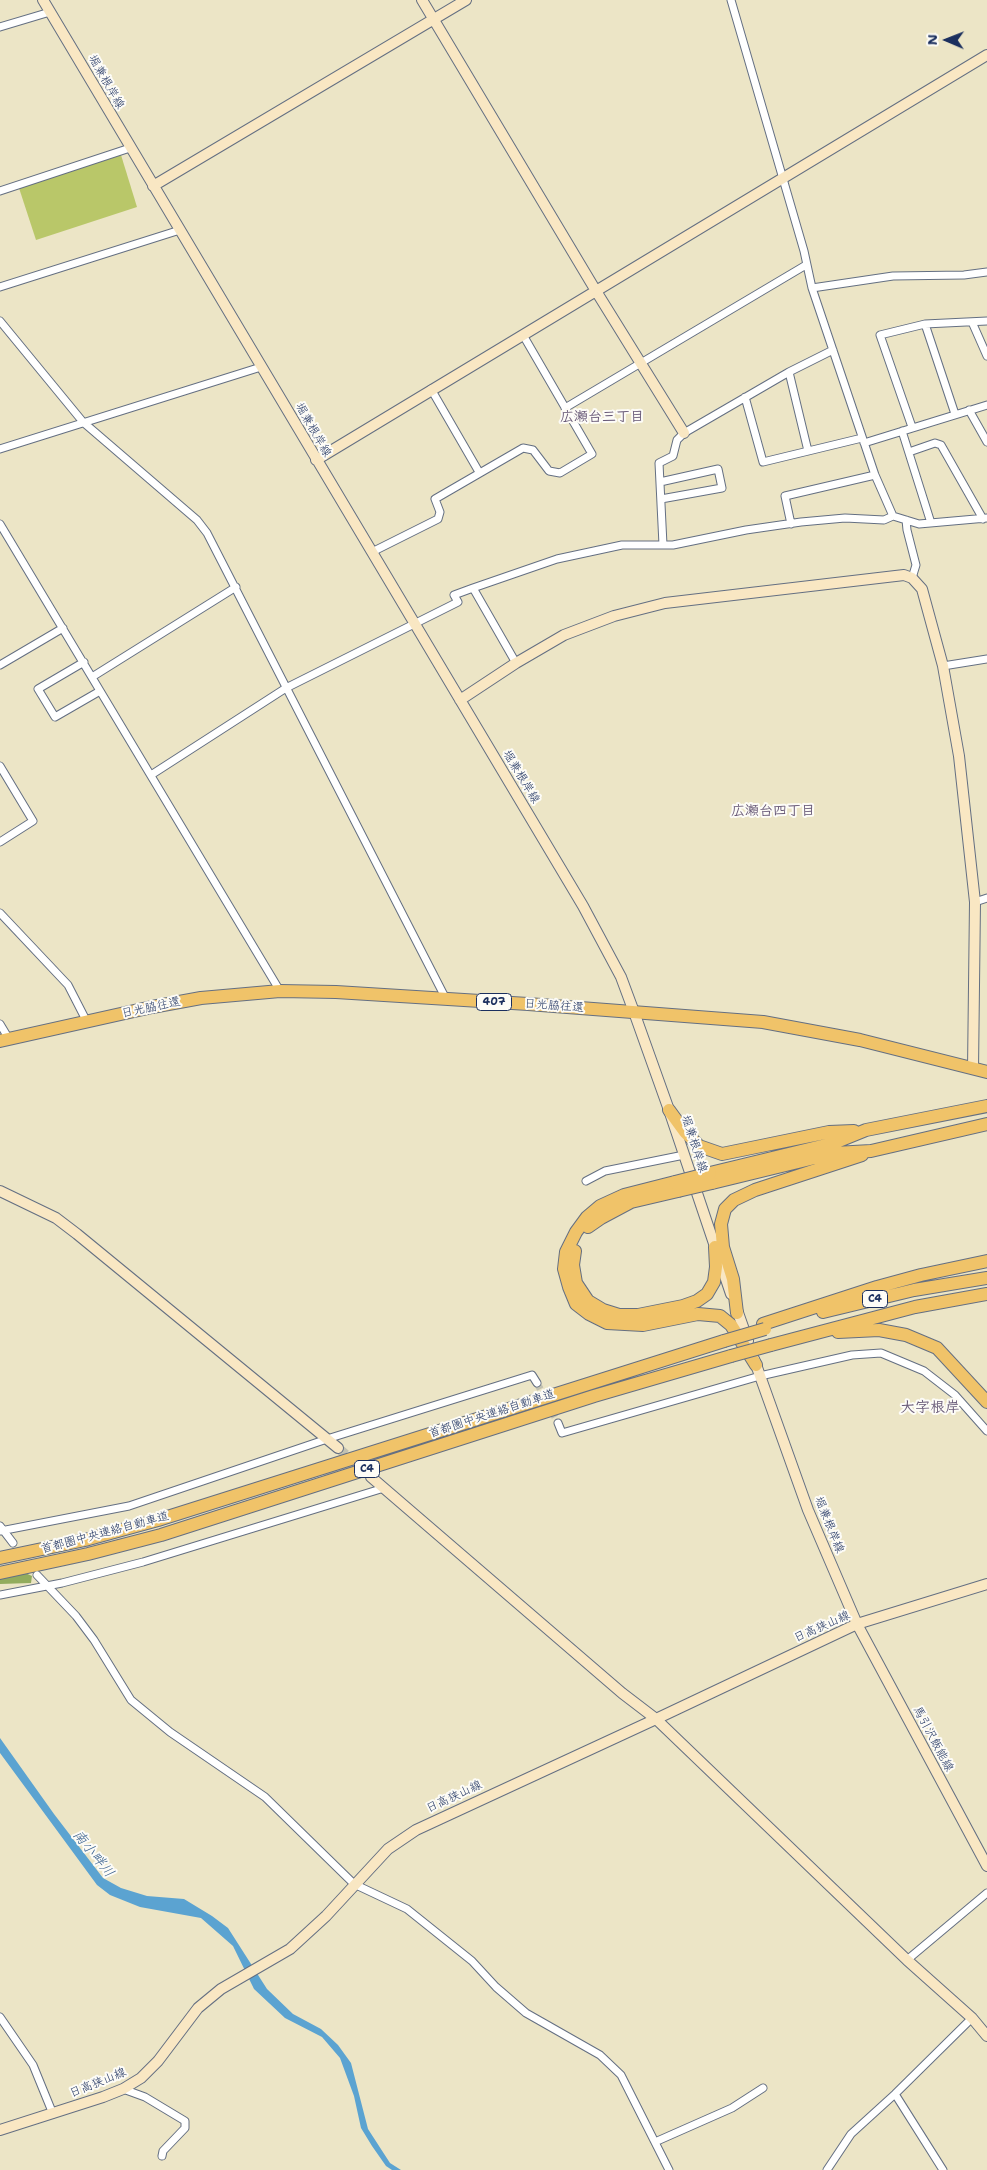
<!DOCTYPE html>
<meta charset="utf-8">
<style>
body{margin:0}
#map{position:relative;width:987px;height:2170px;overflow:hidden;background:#ece5c6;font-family:"Shantell Sans",sans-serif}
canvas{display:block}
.north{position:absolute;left:922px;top:15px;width:50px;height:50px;-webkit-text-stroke:4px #fdfcf7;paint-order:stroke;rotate:271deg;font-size:14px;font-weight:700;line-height:20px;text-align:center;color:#1b2f5e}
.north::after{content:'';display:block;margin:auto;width:18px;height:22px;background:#1b2f5e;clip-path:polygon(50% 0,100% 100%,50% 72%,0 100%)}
</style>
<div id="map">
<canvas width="987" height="2170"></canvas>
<div class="north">N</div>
</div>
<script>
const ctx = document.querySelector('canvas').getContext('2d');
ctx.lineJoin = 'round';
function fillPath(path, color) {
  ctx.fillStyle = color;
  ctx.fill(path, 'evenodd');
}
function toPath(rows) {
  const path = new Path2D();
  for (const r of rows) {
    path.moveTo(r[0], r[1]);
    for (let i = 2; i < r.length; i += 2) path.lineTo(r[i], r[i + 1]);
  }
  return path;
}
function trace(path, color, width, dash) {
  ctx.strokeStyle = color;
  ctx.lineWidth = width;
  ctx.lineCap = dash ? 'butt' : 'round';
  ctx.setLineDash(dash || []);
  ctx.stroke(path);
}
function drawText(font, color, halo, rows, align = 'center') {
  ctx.font = font + ' "Shantell Sans","Klee One",sans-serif';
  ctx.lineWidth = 4;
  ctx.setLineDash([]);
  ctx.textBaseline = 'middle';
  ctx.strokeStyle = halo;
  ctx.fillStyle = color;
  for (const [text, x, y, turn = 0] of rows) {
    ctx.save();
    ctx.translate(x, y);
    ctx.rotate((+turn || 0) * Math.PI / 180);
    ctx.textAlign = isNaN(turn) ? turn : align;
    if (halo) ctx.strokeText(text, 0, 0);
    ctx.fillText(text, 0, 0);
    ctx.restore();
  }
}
const green = toPath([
 [121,155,137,207,36,240,19,188]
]);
const forest = toPath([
 [21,1571,32,1576,31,1583,0,1584,0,1577]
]);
const water = toPath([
 [0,1738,54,1814,103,1878,121,1888,147,1896,184,1899,212,1916,228,1928,267,1989,293,2014,321,2029,338,2045,351,2063,368,2129,390,2163,401,2170,392,2170,386,2166,372,2146,361,2128,354,2096,340,2058,322,2037,285,2018,254,1989,233,1946,201,1918,140,1907,110,1895,97,1885,0,1753]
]);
const streetTunnel = toPath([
 [537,1383,558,1423]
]);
const secondaryTunnel = toPath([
 [338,1448,367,1473]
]);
const street = toPath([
 [731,0,804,251,812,288,875,475,893,516],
 [0,27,50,12],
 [0,191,130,148],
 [0,287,180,230],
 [812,288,893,276,964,275,987,272],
 [0,321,83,422,197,520,207,533,446,999],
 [972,322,987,356],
 [925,324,955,414],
 [789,372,808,451],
 [431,389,479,472],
 [745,397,763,462,862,438],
 [565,408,806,265],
 [969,410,987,442],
 [912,427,880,335,925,324,987,321],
 [902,431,931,523],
 [864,443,987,405],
 [0,449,261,367],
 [909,452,935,443,941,445,983,519],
 [660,482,718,469,722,488,661,499],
 [906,520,907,530,916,565,912,578],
 [0,524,280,991],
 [791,524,785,496,875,475],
 [663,545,659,463,673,456,677,440,684,433,789,372,833,350],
 [372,552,438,519,440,512,435,499,523,448,533,450,549,471,560,473,592,454,523,335],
 [473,588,557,559,622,545,673,545,746,530,801,522,845,518,884,520,893,516,919,524,987,518],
 [84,662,38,689,55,717,100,691],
 [0,665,63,628],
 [943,666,987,659],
 [92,677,236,587],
 [0,766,33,821,0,842],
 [151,775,286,688,458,602,454,595,473,588,516,663],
 [975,902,987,898],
 [0,913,68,985,87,1022],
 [0,1024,9,1039],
 [586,1181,605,1171,684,1155],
 [558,1423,562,1433,760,1376,852,1355,881,1353,924,1371,955,1395,987,1431],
 [0,1526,13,1543],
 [0,1531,129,1506,327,1439,532,1375,537,1383],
 [37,1575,76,1616,94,1640,131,1700,170,1732,265,1797,354,1884,407,1909,472,1961,496,1987,526,2013,600,2055,621,2075,669,2170],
 [0,1595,62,1583,143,1562,384,1488],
 [907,1960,987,1893],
 [0,2017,33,2065,53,2114],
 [123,2089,145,2097,185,2121,185,2128,163,2151,162,2156],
 [895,2094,943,2170],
 [655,2142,732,2108,763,2088],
 [827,2170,851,2134,895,2094,972,2018]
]);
const secondary = toPath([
 [43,0,583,906,621,977,634,1012,669,1110,731,1294],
 [422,0,596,291,684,433],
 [153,186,466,0],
 [316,460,987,55],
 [460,700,516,663,564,635,614,616,665,603,904,575,912,578,922,589,943,666,959,756,975,902,973,1069],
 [0,1191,56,1218,77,1234,338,1448],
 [736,1307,748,1341],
 [754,1359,808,1510,857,1624,987,1866],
 [371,1477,622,1693,656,1719,907,1960,972,2018,987,2036],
 [0,2130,103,2097,123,2089,141,2078,158,2061,198,2008,221,1989,290,1949,326,1916,388,1849,416,1830,656,1719,857,1624,987,1584]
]);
const highway = toPath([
 [0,1041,152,1007,201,998,280,991,336,992,528,1004,763,1022,860,1040,987,1072],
 [669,1110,685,1132,699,1146,722,1154,829,1132,854,1131],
 [710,1173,834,1143,866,1130,987,1106],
 [675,1182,624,1195,600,1206,587,1217,576,1232,566,1252,564,1269,569,1287,576,1304,589,1314,607,1323,643,1325,698,1314,720,1316,731,1325,756,1365],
 [712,1183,835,1153,871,1151,987,1124],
 [588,1227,601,1218,631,1202,678,1191],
 [575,1251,573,1265,576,1283,588,1301,603,1310,619,1315,638,1315,683,1306,697,1301,707,1294,714,1282,716,1267,715,1247],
 [823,1312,914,1290,987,1278],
 [737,1313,733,1279,723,1247,721,1224,725,1209,734,1200,755,1190,862,1155],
 [763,1324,877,1287,921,1275,987,1261],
 [838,1332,879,1330,906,1335,937,1348,987,1402],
 [771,1345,915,1307,987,1294],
 [0,1558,85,1540,158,1520,724,1341],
 [0,1573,88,1554,161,1535,594,1396,731,1356]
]);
const highwayBridge = toPath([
 [675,1182,710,1173],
 [678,1191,712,1183],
 [724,1341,765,1329],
 [731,1356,771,1345]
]);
const shields = [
 [494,1002,35],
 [875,1299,25],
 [367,1469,25]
];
const shieldNames = [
 ["407",494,1002],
 ["C4",875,1299],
 ["C4",367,1469]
];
const streetNames = [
 ["堀兼根岸線",106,82,60],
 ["堀兼根岸線",313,430,60],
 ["堀兼根岸線",521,777,59],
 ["日光脇往還",554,1006,4],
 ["日光脇往還",151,1008,-12],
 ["堀兼根岸線",694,1144,72],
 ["首都圏中央連絡自動車道",492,1414,-18],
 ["堀兼根岸線",829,1525,68],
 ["首都圏中央連絡自動車道",105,1533,-15],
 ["日高狭山線",822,1627,-24],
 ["馬引沢飯能線",933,1739,62],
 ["日高狭山線",454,1797,-25],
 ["日高狭山線",98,2083,-22]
];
const neighbourhoodNames = [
 ["広瀬台三丁目",602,417],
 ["広瀬台四丁目",773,811]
];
const waterNames = [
 ["南小畔川",93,1854,51]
];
const quarterNames = [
 ["大字根岸",930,1408]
];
fillPath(green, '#b9c769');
fillPath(forest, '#92ac5d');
fillPath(water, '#5ba3d1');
trace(streetTunnel, '#c2c1b1', 7, [7, 3.5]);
trace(secondaryTunnel, '#c2c1b1', 10, [10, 5]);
trace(street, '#646f82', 9);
trace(secondary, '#646f82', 12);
trace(highway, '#646f82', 14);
trace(street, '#fff', 7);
trace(secondary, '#f9e7c3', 10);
trace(highway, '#f0c369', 12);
trace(highwayBridge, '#646f82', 14, []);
trace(highwayBridge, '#f0c369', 12);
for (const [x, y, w] of shields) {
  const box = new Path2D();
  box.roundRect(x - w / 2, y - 8.5, w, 17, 4);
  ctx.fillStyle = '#fdfcf7';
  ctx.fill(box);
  trace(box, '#1b2f5e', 1);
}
drawText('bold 11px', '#1b2f5e', null, shieldNames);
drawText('12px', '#1b2f5e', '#fdfcf7', streetNames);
drawText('bold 14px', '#685977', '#fdfcf7', neighbourhoodNames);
drawText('italic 14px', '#355d8c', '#fdfcf7', waterNames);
drawText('bold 15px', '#685977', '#fdfcf7', quarterNames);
</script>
